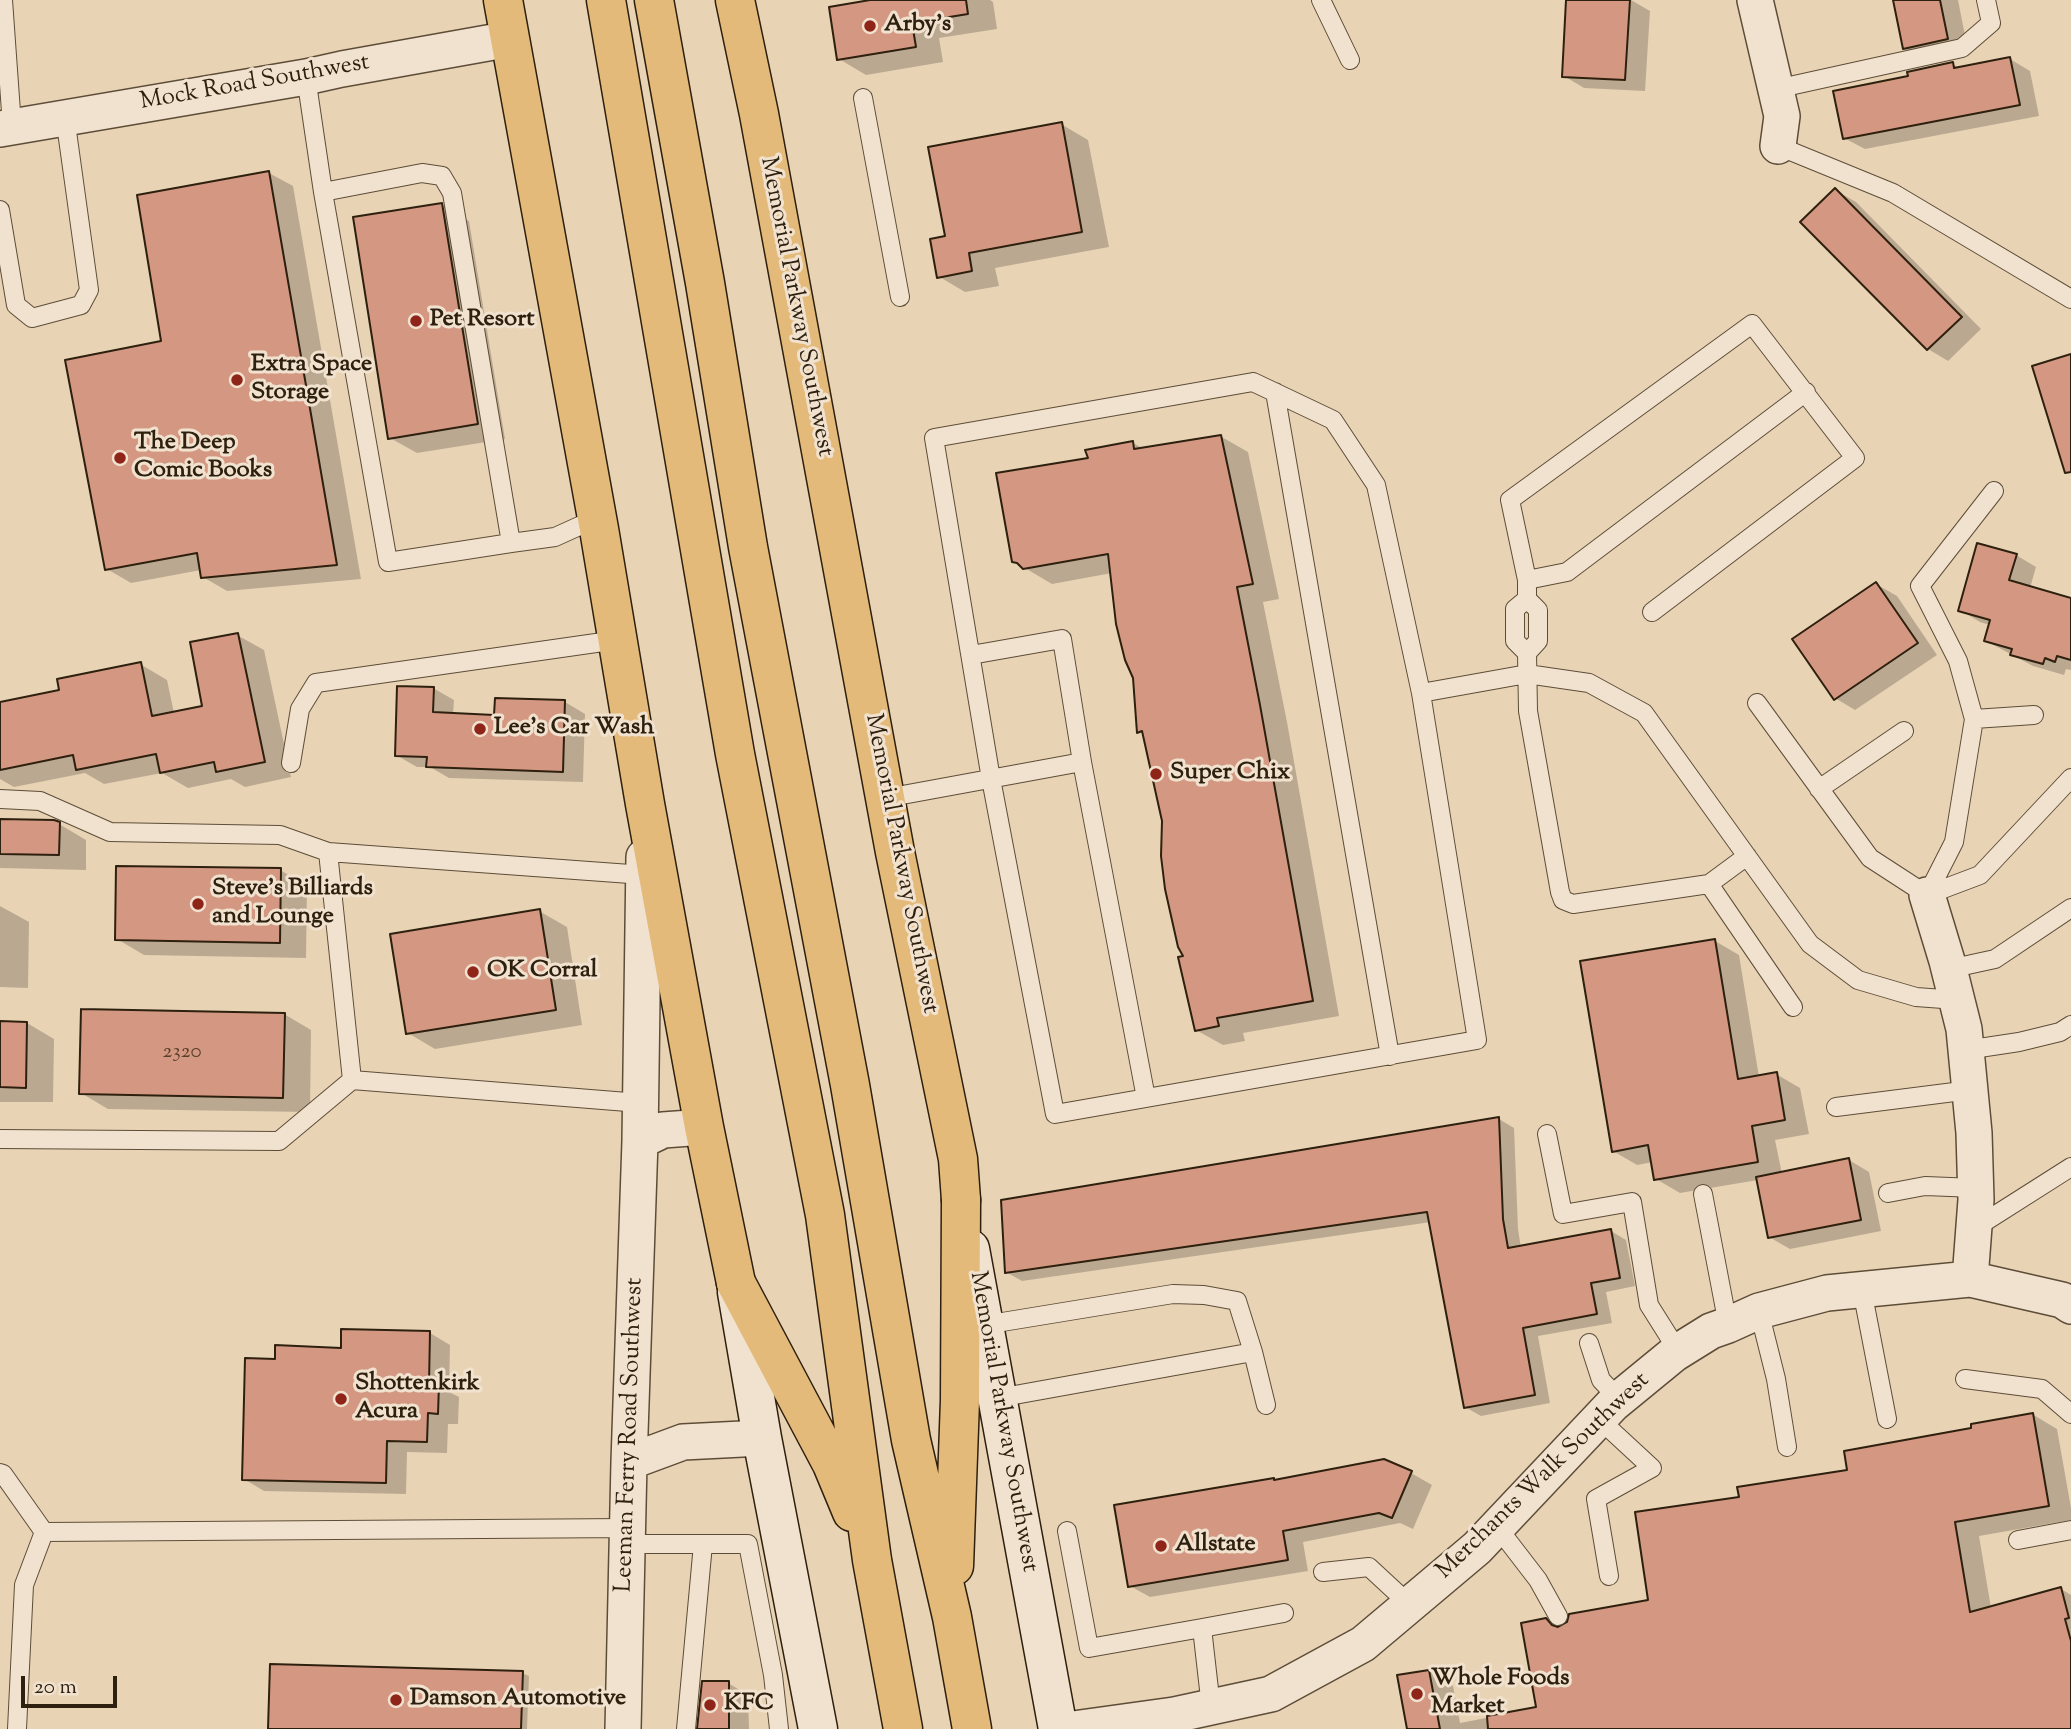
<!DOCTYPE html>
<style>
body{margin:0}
#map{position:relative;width:2071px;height:1729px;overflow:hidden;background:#e9d3b5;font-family:"Sorts Mill Goudy",serif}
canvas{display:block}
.scale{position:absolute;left:21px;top:1676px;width:96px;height:32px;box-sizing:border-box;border:4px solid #2e200e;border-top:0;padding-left:9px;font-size:21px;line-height:24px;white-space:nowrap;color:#2e200e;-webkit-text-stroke:5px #f1e2cf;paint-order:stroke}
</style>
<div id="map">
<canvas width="2071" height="1729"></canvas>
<div class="scale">20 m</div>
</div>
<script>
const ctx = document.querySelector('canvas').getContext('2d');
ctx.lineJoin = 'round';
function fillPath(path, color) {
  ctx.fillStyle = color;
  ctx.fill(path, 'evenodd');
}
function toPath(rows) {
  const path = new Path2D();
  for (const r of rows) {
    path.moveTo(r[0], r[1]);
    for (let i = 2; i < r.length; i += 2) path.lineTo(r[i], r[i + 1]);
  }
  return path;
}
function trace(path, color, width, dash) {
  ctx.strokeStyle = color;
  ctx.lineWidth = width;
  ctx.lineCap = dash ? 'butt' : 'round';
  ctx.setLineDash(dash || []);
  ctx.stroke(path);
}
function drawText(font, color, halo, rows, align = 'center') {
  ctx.font = font + ' "Sorts Mill Goudy",serif';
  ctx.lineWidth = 6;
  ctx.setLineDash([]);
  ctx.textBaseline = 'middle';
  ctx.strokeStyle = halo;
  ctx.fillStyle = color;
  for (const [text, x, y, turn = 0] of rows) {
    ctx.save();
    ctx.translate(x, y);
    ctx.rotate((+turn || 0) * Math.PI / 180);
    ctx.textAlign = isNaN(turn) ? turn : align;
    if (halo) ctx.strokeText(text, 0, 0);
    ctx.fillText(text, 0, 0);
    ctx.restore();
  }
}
const shadow = toPath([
 [881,0,990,0,993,2,997,29,939,38,943,62,866,75,839,59],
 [1568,0,1631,0,1650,11,1645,91,1584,88,1564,76],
 [1894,0,1958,0,1968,51,1924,60,1904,48],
 [2010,59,2030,71,2039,116,1865,149,1844,138,1910,78,1952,64,1960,68],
 [1061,124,1088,140,1109,247,995,268,999,286,965,292,938,276,947,238],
 [269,173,293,186,361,579,227,591,203,577,201,570,131,583,107,569,163,343],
 [1835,190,1856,202,1981,329,1948,361,1928,349],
 [442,205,469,221,505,439,417,453,390,438],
 [1220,436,1248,452,1279,599,1263,602,1287,722,1339,1016,1243,1033,1245,1041,1223,1045,1196,1030,1163,821,1145,735,1139,732,1135,677,1112,573,1052,584,1013,561,1090,459,1133,443,1144,449],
 [2016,555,2036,567,2030,588,2071,600,2071,670,2066,669,2064,675,2033,666,1986,641,1990,625,1980,622,1960,610],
 [1876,584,1897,596,1937,655,1855,710,1835,698],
 [237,635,264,650,291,777,245,787,231,779,188,788,162,773,104,784,85,773,14,787,0,779,0,704,62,692,140,664,167,680,174,713,204,707],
 [433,688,454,700,453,715,496,717,565,702,585,714,583,782,449,778,430,767,417,767,396,755],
 [0,821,59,824,86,840,86,870,0,868],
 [280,870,307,886,306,958,144,955,117,939],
 [0,906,29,922,28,988,0,987],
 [539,911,567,927,582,1025,435,1049,408,1033],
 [1715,941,1739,955,1759,1077,1776,1074,1800,1088,1809,1134,1775,1140,1782,1174,1849,1160,1869,1172,1881,1231,1790,1249,1769,1237,1758,1180,1680,1193,1656,1179,1653,1162,1637,1165,1613,1151],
 [284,1014,311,1030,310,1112,108,1109,81,1093],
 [0,1023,27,1023,54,1039,53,1102,0,1102],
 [1499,1119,1514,1128,1518,1229,1521,1248,1611,1231,1626,1240,1635,1286,1606,1292,1612,1323,1538,1336,1550,1403,1481,1416,1465,1407,1431,1222,1022,1281,1006,1272],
 [430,1333,450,1345,449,1392,459,1397,458,1424,448,1424,447,1453,407,1452,406,1494,264,1491,244,1479,276,1361],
 [2032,1414,2057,1429,2071,1508,2071,1520,1979,1536,1991,1608,2061,1589,2071,1595,2071,1729,1409,1729,1429,1671,1453,1686,1460,1723,1538,1708,1546,1620,1560,1628,1650,1602,1741,1498,1849,1471,1973,1429],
 [1383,1461,1411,1473,1432,1485,1413,1529,1400,1523,1303,1542,1308,1571,1150,1597,1130,1586,1274,1480,1277,1481],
 [522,1673,529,1676,527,1729,270,1729],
 [728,1683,748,1695,749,1729,699,1729]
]);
const building = toPath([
 [870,0,966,0,968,14,912,23,916,47,837,60,829,7,870,0],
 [1566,0,1630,0,1625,80,1562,77,1566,0],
 [1893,0,1940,0,1948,39,1903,49,1893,0],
 [2010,57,2020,105,1843,139,1833,91,1908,76,1907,72,1953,62,1954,68,2010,57],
 [1062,122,1082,232,969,253,972,271,937,278,930,239,945,236,928,147,1062,122],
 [269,171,337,565,201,578,197,553,105,570,65,360,161,341,137,195,269,171],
 [1835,188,1962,317,1927,350,1800,222,1835,188],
 [442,203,478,424,388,439,353,217,442,203],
 [2071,354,2071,472,2065,473,2032,366,2071,354],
 [1221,435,1253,584,1237,587,1260,705,1313,1001,1217,1018,1219,1026,1195,1031,1178,957,1183,956,1178,947,1165,889,1161,856,1162,821,1142,731,1137,733,1133,678,1125,660,1116,624,1108,554,1023,569,1017,563,1012,562,996,473,1088,458,1085,450,1133,441,1134,449,1221,435],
 [1977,543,2017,554,2009,580,2071,598,2071,660,2057,656,2055,662,2045,658,2043,664,2010,655,2012,649,1984,641,1990,620,1958,611,1977,543],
 [1876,582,1918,643,1834,700,1792,639,1876,582],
 [238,633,265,762,216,772,214,762,160,773,156,754,76,770,73,755,0,770,0,702,59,690,57,679,141,662,152,716,202,706,190,642,238,633],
 [397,686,434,687,433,712,494,715,495,698,565,700,563,772,426,767,427,757,395,756,397,686],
 [0,819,54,820,60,822,59,855,0,854,0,819],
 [116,866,281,868,280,943,115,940,116,866],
 [540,909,556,1010,406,1034,390,934,540,909],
 [1715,939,1738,1079,1777,1072,1785,1120,1752,1126,1758,1162,1654,1180,1648,1145,1612,1152,1580,961,1715,939],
 [81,1009,285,1013,283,1098,79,1094,81,1009],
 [0,1021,27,1022,26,1088,0,1087,0,1021],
 [1499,1117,1503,1219,1508,1248,1611,1229,1620,1278,1591,1283,1597,1314,1523,1328,1535,1395,1464,1408,1427,1212,1005,1273,1001,1200,1499,1117],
 [1849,1158,1861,1220,1768,1238,1756,1177,1849,1158],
 [341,1329,430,1331,429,1384,439,1384,438,1414,428,1413,427,1442,387,1441,386,1483,242,1480,245,1358,275,1359,275,1345,341,1348,341,1329],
 [2033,1413,2049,1506,1955,1522,1970,1612,2061,1587,2069,1618,2065,1619,2071,1641,2071,1729,1488,1729,1487,1716,1536,1707,1521,1623,1546,1618,1552,1625,1558,1627,1567,1622,1569,1614,1648,1600,1635,1512,1739,1497,1737,1487,1847,1470,1844,1451,1971,1428,1971,1424,2033,1413],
 [1384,1459,1412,1471,1392,1518,1379,1513,1283,1531,1288,1560,1128,1587,1114,1505,1274,1478,1274,1480,1384,1459],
 [270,1664,523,1671,521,1729,268,1729,270,1664],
 [1429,1670,1440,1729,1407,1729,1397,1675,1429,1670],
 [702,1681,729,1681,729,1729,697,1729,702,1681]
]);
const service = toPath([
 [3,0,12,126],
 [1321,0,1350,60],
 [306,77,323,192,388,562,511,543],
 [1776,89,1962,48,1991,23,1986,0],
 [863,98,900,297],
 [1778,146,1893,193,2071,299],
 [323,192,422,173,442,176,452,193,511,543,555,537,597,518],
 [0,210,16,305,32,318,81,305,89,290,65,117],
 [1253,382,1333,420,1376,485,1421,693,1477,1040,1055,1114,991,779,934,438,1253,382],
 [1275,392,1390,1056],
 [1527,580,1510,500,1752,324,1855,458,1652,612],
 [1527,653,1515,641,1515,609,1527,599],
 [971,655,1062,639,1082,762],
 [1421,693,1527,674,1589,683,1644,713,1810,944,1858,980,1916,997,1957,1000],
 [1757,703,1870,858,1927,895],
 [1974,719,2034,715],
 [291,763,300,709,316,683,617,640],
 [1819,789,1904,731],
 [886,798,1082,762,1146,1098],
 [0,799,40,801,110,832,280,835,328,852,644,875],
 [328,852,352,1080,640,1103],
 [1747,856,1709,884,1573,904,1563,900,1560,892,1528,711,1527,653,1538,641,1538,610,1527,599,1527,580,1567,572,1806,392],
 [1709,884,1793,1007],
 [1927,895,1954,842,1974,719,1958,661,1920,586,1994,491],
 [1927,895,1980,875,2071,778],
 [1949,969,1995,959,2071,908],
 [1966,1050,2019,1042,2060,1032,2071,1025],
 [1836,1107,1970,1090],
 [1547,1134,1563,1214,1632,1202,1649,1305,1678,1351],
 [0,1139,279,1141,352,1080],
 [1888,1193,1925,1186,1976,1188],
 [1703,1194,1728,1325],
 [1975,1228,2071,1167],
 [1862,1290,1887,1419],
 [1759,1311,1776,1379,1787,1447],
 [984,1325,1173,1294,1204,1295,1237,1301,1253,1352,1266,1405],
 [1589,1343,1601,1380,1619,1399],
 [1965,1379,2042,1389,2071,1414],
 [998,1398,1253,1352],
 [1599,1419,1652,1468,1596,1499,1609,1576],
 [0,1473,3,1474,44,1532],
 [1498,1528,1538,1580,1558,1616],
 [1067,1531,1089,1648,1202,1628,1211,1707],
 [2018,1540,2071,1530],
 [627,1544,748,1544,773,1675,779,1729],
 [1323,1572,1369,1567,1410,1605],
 [1202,1628,1284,1613],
 [17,1729,24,1585,44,1532,628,1528],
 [686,1729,703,1544]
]);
const minor = toPath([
 [1755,0,1782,116,1778,146],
 [0,129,306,77,342,69,510,39],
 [1927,895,1947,961,1964,1029,1974,1133,1976,1200,1970,1279],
 [640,1141,663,1130,704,1127],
 [629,1462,683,1442,762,1438],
 [623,1729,629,1462,640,1141,644,857],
 [1073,1729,1174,1715,1271,1694,1363,1644,1477,1548,1613,1404,1674,1354,1711,1331,1728,1325,1759,1311,1827,1293,1970,1279,2062,1300,2071,1306]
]);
const secondary = toPath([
 [970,1249,1058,1729],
 [737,1292,762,1438,818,1729]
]);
const primary = toPath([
 [503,0,599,529,645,804,704,1127,736,1283],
 [735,0,759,114,895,852,958,1159,961,1200]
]);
const motorway = toPath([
 [606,0,735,754,825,1215,872,1560,903,1729],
 [654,0,705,283,748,547,850,1085,911,1440,952,1617,972,1729],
 [736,1283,832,1464,852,1512],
 [954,1566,960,1400,961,1200]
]);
const markers = [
 [870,26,7,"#8f2418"],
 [416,321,7,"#8f2418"],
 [237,380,7,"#8f2418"],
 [120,458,7,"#8f2418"],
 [480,729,7,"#8f2418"],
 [1156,774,7,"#8f2418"],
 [198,904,7,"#8f2418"],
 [473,972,7,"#8f2418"],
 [341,1399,7,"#8f2418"],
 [1161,1546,7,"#8f2418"],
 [1417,1694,7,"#8f2418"],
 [396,1700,7,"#8f2418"],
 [710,1705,7,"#8f2418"]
];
const numberNames = [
 ["2320",182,1053]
];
const poiNames = [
 ["Arby's",884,26],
 ["Pet Resort",430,321],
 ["Extra Space",251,366],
 ["Storage",251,394],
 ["The Deep",134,444],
 ["Comic Books",134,472],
 ["Lee's Car Wash",494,729],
 ["Super Chix",1170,774],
 ["Steve's Billiards",212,890],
 ["and Lounge",212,918],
 ["OK Corral",487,972],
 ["Shottenkirk",355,1385],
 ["Acura",355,1413],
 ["Allstate",1175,1546],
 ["Whole Foods",1431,1680],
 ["Market",1431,1708],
 ["Damson Automotive",410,1700],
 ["KFC",724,1705]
];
const streetNames = [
 ["Mock Road Southwest",255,84,-10],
 ["Memorial Parkway Southwest",795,307,79],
 ["Memorial Parkway Southwest",900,864,79],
 ["Memorial Parkway Southwest",1002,1422,80],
 ["Leeman Ferry Road Southwest",631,1435,-88],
 ["Merchants Walk Southwest",1544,1477,-44]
];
fillPath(shadow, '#0003');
fillPath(building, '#d49882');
trace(building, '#2e200e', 2);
trace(service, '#5d4d38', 20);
trace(minor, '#5d4d38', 38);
trace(secondary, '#2e200e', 41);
trace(primary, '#2e200e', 41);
trace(motorway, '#2e200e', 41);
trace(service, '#f1e2cf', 18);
trace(minor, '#f1e2cf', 35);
trace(secondary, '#f1e2cf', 38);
trace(primary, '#e4ba7a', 38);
trace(motorway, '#e4ba7a', 38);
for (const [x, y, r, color] of markers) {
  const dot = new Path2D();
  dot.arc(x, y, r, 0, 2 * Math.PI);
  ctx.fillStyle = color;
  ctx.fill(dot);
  trace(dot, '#f1e2cf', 2.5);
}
drawText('21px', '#583e2b', null, numberNames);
drawText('bold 24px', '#2e200e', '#f1e2cf', poiNames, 'left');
drawText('24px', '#2e200e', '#f1e2cf', streetNames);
</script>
